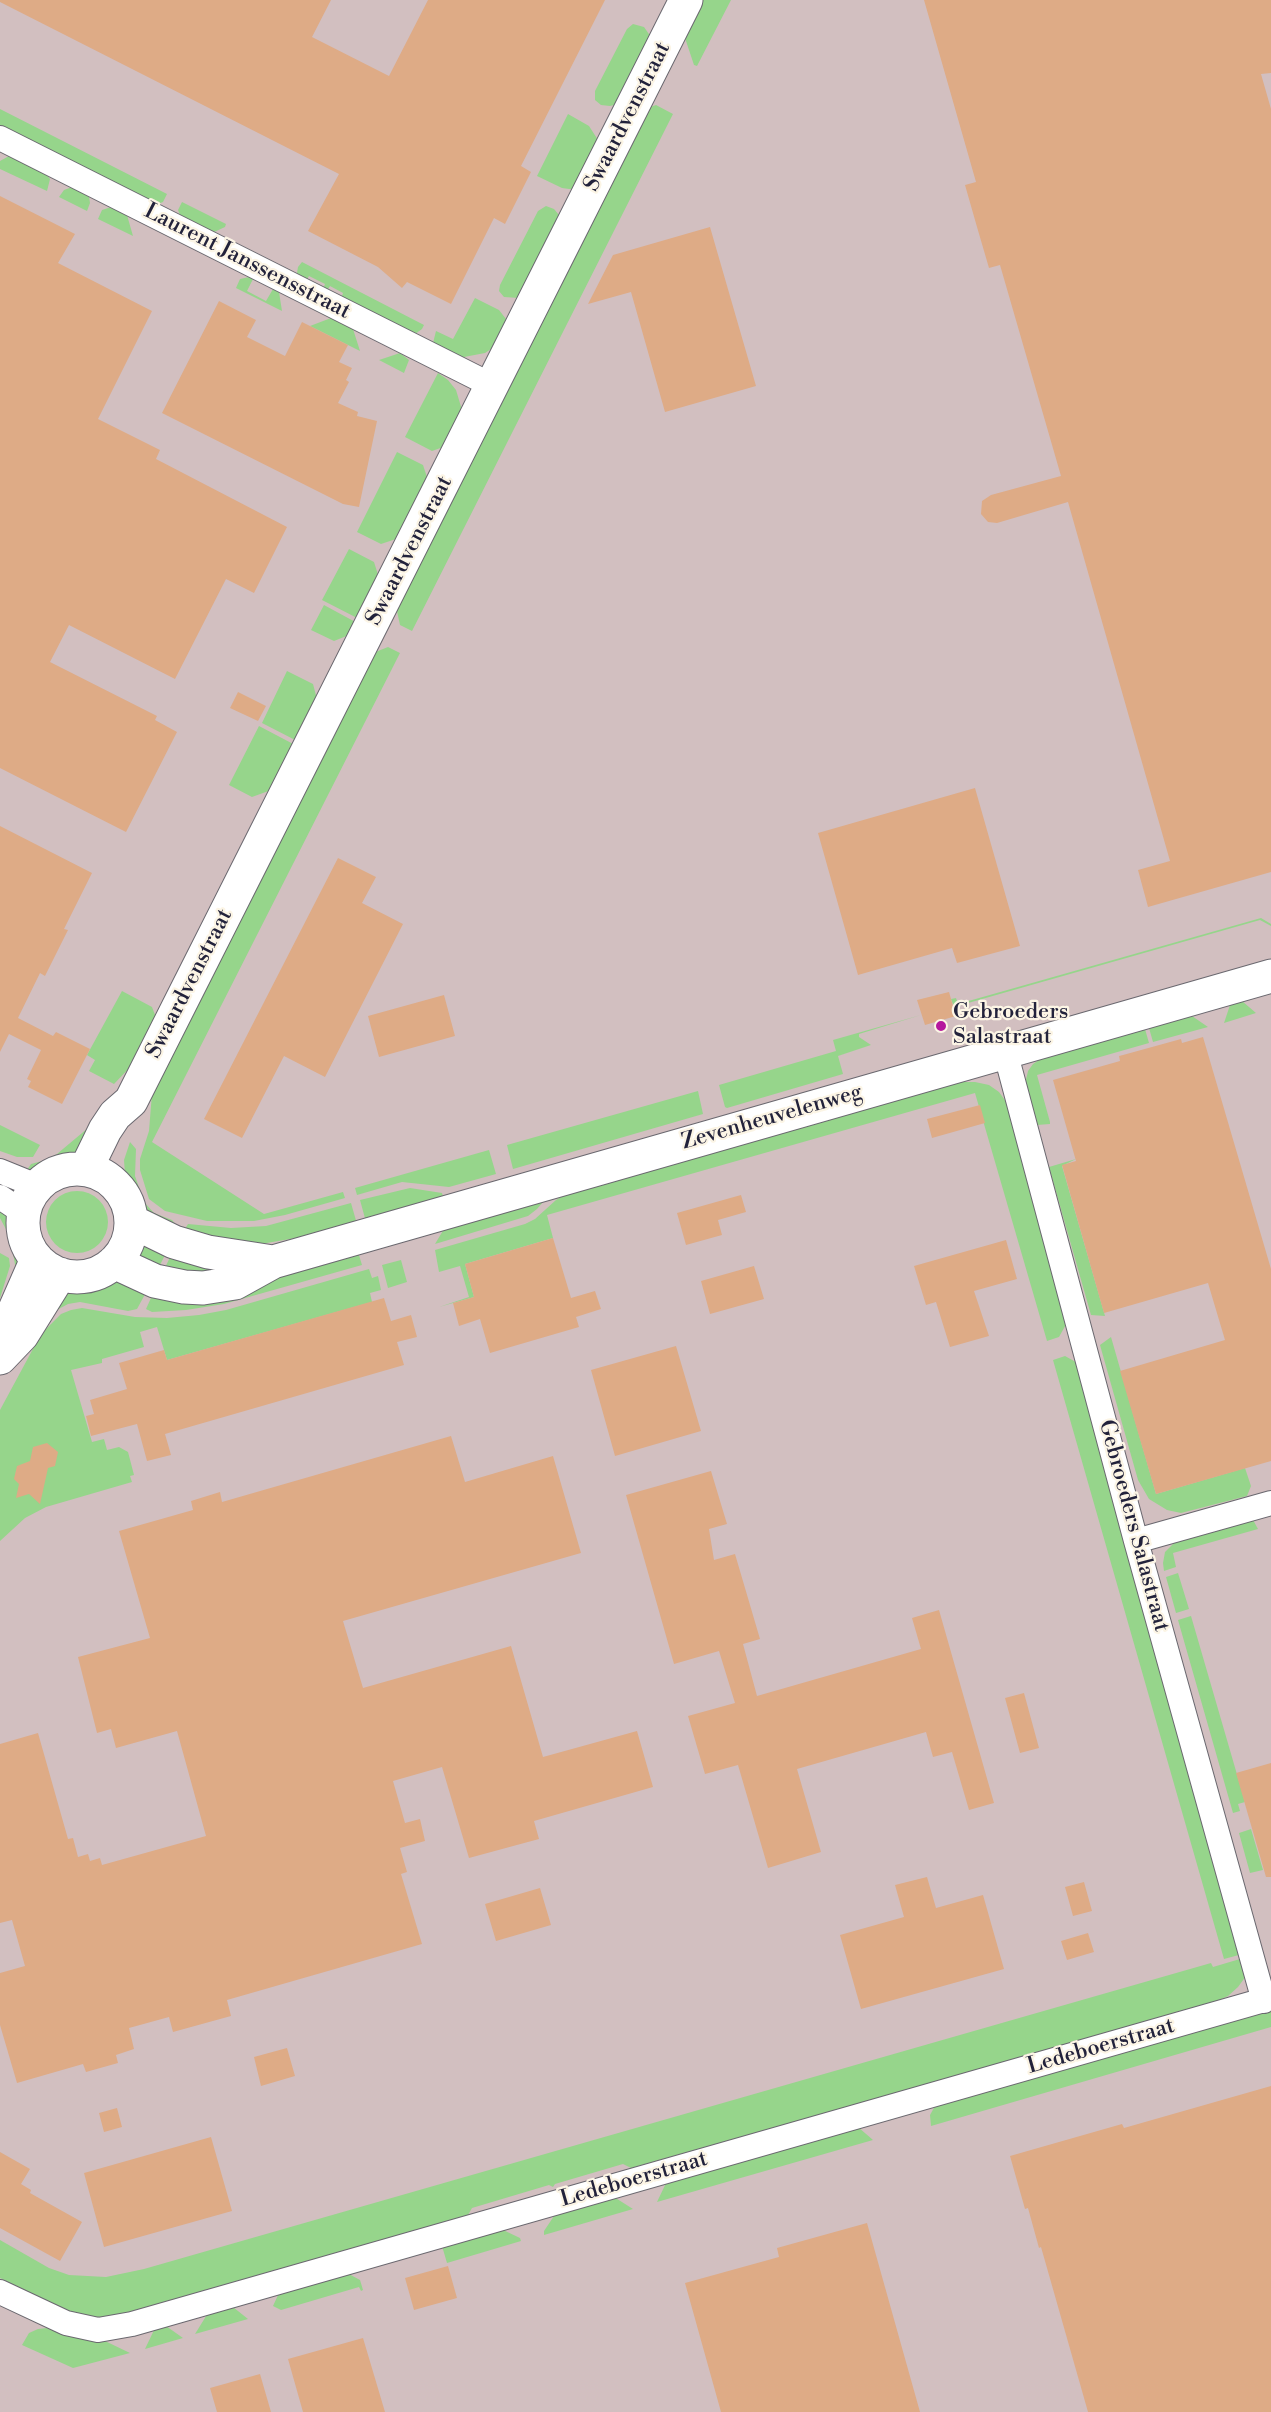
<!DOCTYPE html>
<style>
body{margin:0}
canvas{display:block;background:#f1eacf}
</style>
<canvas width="1271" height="2412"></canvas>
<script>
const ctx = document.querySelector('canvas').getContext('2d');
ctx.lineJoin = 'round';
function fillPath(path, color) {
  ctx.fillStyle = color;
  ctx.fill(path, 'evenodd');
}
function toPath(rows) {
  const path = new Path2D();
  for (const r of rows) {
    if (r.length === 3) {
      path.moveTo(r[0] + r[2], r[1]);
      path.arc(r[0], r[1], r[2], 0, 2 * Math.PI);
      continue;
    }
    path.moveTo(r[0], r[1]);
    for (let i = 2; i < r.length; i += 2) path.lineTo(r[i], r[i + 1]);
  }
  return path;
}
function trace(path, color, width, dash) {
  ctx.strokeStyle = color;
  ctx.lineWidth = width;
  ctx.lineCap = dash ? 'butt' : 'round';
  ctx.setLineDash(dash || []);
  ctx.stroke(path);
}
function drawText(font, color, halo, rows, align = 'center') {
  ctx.font = font + ' "Libre Bodoni",serif';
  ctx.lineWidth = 4.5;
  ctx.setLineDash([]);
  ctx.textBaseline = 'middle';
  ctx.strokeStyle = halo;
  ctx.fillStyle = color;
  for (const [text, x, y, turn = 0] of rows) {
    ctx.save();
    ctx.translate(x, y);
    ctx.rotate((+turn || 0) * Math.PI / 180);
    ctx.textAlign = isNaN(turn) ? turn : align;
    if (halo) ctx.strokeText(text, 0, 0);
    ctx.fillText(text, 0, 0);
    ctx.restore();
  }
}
const industrial = toPath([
 [0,0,1271,0,1271,2412,0,2412]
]);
const green = toPath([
 [700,0,731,0,697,66,694,65,683,32],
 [633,24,644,27,651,37,618,104,610,106,601,105,595,100,595,91,627,29],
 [656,105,673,114,412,631,400,625,395,602,645,109],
 [0,109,167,194,163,202,155,205,0,126],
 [568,114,589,126,598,140,573,189,569,189,562,188,537,176],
 [9,156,45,173,50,179,47,191,0,169,0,161],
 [72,187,89,197,90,203,87,211,59,197,64,190],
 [182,202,226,224,225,227,212,233,181,218,178,210],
 [546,206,554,209,559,215,519,298,504,297,499,291,500,285,538,211],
 [111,207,127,215,133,236,98,219,102,210],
 [302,262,424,325,422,329,415,334,341,299,343,293,330,286,327,291,323,289,325,284,309,276,306,281,297,273,298,267],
 [249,277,253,279,247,291,266,301,273,289,279,292,282,311,236,288,240,279],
 [475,298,499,310,506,319,497,345,485,353,464,357,456,356,433,343,436,331,453,339],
 [331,318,353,329,360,351,310,326],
 [400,353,409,360,404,373,379,360],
 [438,373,448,380,456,390,462,410,449,445,432,451,405,437],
 [397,452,423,465,429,483,402,537,381,544,357,532],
 [349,549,374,562,380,581,361,620,322,600],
 [324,605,359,624,354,633,334,641,311,630],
 [388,647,400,653,152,1142,264,1214,343,1192,345,1198,285,1215,254,1221,207,1221,165,1211,149,1199,140,1170,140,1159,149,1131,152,1093,368,655],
 [287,671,313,684,318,703,299,742,262,723],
 [259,726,297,746,274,789,252,797,229,785],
 [1261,918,1271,924,1271,926,1260,920,954,1007,951,999,956,998,958,1004],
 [122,991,152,1007,157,1020,134,1063,114,1084,89,1071,95,1060,87,1055],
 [1242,1001,1256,1013,1224,1023,1230,1005],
 [921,1015,859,1034,859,1037,871,1045,838,1056,843,1074,727,1108,725,1107,719,1085,836,1051,833,1040],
 [1192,1016,1208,1027,1153,1042,1149,1028],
 [1145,1029,1149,1043,1037,1075,1050,1122,1050,1124,1037,1125,1025,1084,1028,1071,1033,1064,1042,1058],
 [961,1082,975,1082,989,1085,999,1092,1007,1103,1069,1319,1059,1337,1047,1341,975,1093,547,1215,553,1238,465,1264,474,1297,439,1307,469,1297,460,1266,439,1272,435,1250,525,1224,535,1219,556,1200,566,1194],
 [698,1091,703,1114,513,1169,507,1145],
 [0,1125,40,1145,33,1157,17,1157,0,1151],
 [88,1128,78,1156,42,1169,27,1170,31,1164,46,1160,57,1154],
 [130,1142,136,1149,135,1176,144,1202,154,1213,172,1220,177,1226,137,1206,125,1174,124,1160],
 [489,1150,496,1174,449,1187,402,1182,357,1195,355,1188],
 [1076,1159,1062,1166,1105,1316,1091,1315,1049,1167],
 [410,1188,442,1193,444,1200,366,1222,360,1200],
 [77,1222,31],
 [543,1202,537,1209,528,1216,435,1244,444,1229],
 [351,1203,357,1224,296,1238,261,1244,180,1237,188,1224,231,1228,266,1226],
 [0,1204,13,1221,22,1251,23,1259,16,1270,10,1237,0,1218],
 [145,1241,167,1251,157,1271,135,1261],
 [174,1249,235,1268,161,1276],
 [358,1252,362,1265,224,1304,186,1310,152,1312,146,1309,155,1289],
 [0,1253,9,1258,10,1266,0,1298],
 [401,1260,407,1282,388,1288,382,1265],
 [369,1269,372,1278,378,1276,381,1290,370,1293,372,1302,167,1360,157,1327,140,1332,144,1347,102,1359,102,1363,71,1370,92,1442,104,1439,107,1450,119,1447,128,1452,134,1475,130,1476,132,1482,46,1507,25,1518,0,1541,0,1410,34,1347,46,1329,61,1314,71,1310,82,1308,135,1317,167,1318,199,1315,226,1310],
 [112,1278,149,1287,137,1309,128,1311,80,1302,68,1304,55,1311,72,1285],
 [1111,1337,1156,1494,1245,1468,1251,1486,1247,1496,1181,1513,1167,1510,1149,1499,1138,1480,1100,1345],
 [1065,1356,1083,1366,1250,1952,1224,1959,1053,1360],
 [1252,1518,1258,1529,1173,1553,1176,1567,1164,1571,1163,1563,1165,1552,1176,1541],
 [1178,1573,1189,1609,1176,1613,1166,1577],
 [1191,1616,1245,1802,1238,1804,1240,1811,1233,1813,1178,1620],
 [1251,1829,1263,1870,1250,1873,1239,1833],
 [1250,1956,1246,1976,1238,1987,1228,1996,1215,2002,631,2168,623,2164,555,2184,553,2187,549,2185,472,2208,468,2215,111,2317,94,2318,77,2315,0,2278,0,2240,49,2268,69,2275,106,2277,144,2269,1211,1963,1213,1967],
 [1271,2010,1271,2027,931,2126,930,2115,935,2106],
 [858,2127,873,2140,657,2202,667,2181],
 [614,2197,633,2209,544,2235,544,2231,556,2213],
 [501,2229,520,2238,521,2241,447,2263,442,2246],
 [347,2273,360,2280,363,2290,361,2291,359,2287,281,2310,273,2306,279,2293],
 [233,2307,248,2319,195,2334,208,2313],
 [166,2326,183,2338,145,2349,155,2328],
 [47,2328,79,2338,105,2341,130,2353,73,2368,22,2345,29,2333,38,2329]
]);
const building = toPath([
 [0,0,331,0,312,37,389,76,428,0,605,0,521,166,531,172,505,224,494,218,451,304,407,282,402,288,378,267,308,231,339,174,0,2],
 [924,0,1271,0,1271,73,1261,74,1271,109,1271,872,1148,907,1138,870,1170,861,1068,502,997,523,988,522,981,514,982,501,991,495,1061,476,1000,265,989,268,977,227,965,185,976,182],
 [0,196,75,234,58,263,152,311,98,419,160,450,156,459,287,527,254,593,226,579,175,679,69,625,50,662,157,716,155,720,177,732,126,832,0,768],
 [710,227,756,386,665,412,631,292,588,304,613,255],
 [219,301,256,320,247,337,285,356,302,322,348,345,339,362,352,368,346,380,349,382,338,403,358,412,357,416,377,421,359,507,343,504,162,413],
 [238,692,266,706,258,721,230,708],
 [975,788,1020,946,957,963,952,948,858,975,818,833],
 [0,826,92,873,64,929,68,930,45,976,40,973,18,1018,53,1036,56,1032,90,1049,62,1104,28,1087,31,1081,27,1079,41,1050,9,1034,0,1052],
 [338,858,376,877,362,903,403,924,325,1077,284,1056,242,1138,204,1119],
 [949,992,956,1016,925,1025,917,1000],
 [444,995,455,1036,379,1057,368,1016],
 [1203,1037,1271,1269,1271,1461,1156,1494,1120,1371,1225,1340,1208,1283,1104,1313,1062,1165,1076,1161,1053,1080,1120,1061,1119,1056,1123,1055,1181,1039,1182,1043],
 [980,1105,985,1123,932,1138,927,1119],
 [741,1195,746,1212,718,1220,722,1235,686,1245,677,1213],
 [553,1238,571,1298,595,1291,601,1309,576,1317,579,1327,490,1353,480,1319,459,1326,453,1303,474,1297,465,1264],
 [1006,1240,1017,1279,974,1291,989,1336,950,1347,936,1302,926,1305,914,1266],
 [754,1266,764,1299,710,1314,701,1281],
 [384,1298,391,1321,411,1315,417,1337,397,1342,404,1365,165,1434,171,1455,147,1461,137,1424,91,1436,86,1416,94,1414,90,1400,127,1389,119,1363,164,1350,167,1360],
 [676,1346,701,1431,615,1456,591,1370],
 [451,1436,465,1482,553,1456,581,1553,343,1621,363,1688,511,1646,543,1757,637,1731,653,1787,534,1821,539,1839,469,1858,442,1767,393,1781,405,1823,420,1819,425,1841,400,1848,407,1872,401,1874,422,1944,227,2000,231,2016,173,2032,169,2017,129,2028,134,2049,116,2055,118,2063,86,2072,83,2064,17,2083,0,2025,0,1973,25,1966,12,1920,0,1923,0,1744,38,1733,68,1839,73,1838,78,1857,88,1854,90,1861,100,1858,102,1865,206,1836,177,1731,116,1748,111,1729,97,1733,78,1657,150,1638,119,1531,193,1510,191,1501,220,1492,222,1502],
 [47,1443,58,1452,55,1466,48,1468,40,1504,29,1494,16,1498,19,1484,14,1479,17,1466,30,1461,33,1447],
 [711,1471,727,1524,709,1529,714,1560,735,1554,760,1639,743,1644,757,1696,921,1649,912,1618,939,1610,994,1803,969,1810,952,1752,933,1757,926,1732,797,1769,821,1852,768,1868,738,1765,705,1774,688,1716,735,1703,719,1651,674,1664,626,1495],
 [1024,1693,1039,1748,1020,1753,1005,1698],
 [1271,1763,1271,1877,1266,1877,1236,1773],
 [927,1877,936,1908,983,1895,1004,1969,861,2009,840,1935,904,1917,895,1885],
 [1084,1882,1092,1911,1073,1916,1065,1887],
 [540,1888,551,1925,496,1941,485,1904],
 [1088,1933,1094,1952,1067,1960,1061,1941],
 [287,2048,295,2076,261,2086,254,2057],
 [1271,2086,1271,2412,1088,2412,1041,2247,1039,2248,1028,2208,1025,2209,1010,2156,1122,2124,1124,2128],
 [117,2108,122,2127,104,2132,99,2113],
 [211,2137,232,2211,104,2247,84,2173],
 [0,2152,30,2169,21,2184,31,2190,30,2193,82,2222,60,2261,0,2228],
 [867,2223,920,2412,721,2412,685,2283,779,2257,777,2248],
 [448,2266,457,2298,414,2310,405,2278],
 [363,2338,385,2412,303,2412,288,2359],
 [260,2374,271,2412,217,2412,210,2388]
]);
const street = toPath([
 [0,138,493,386],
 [1005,1051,1136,1541,1264,2001],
 [0,1171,37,1186],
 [0,1197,24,1213],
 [1136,1541,1271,1503],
 [0,2292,66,2323,98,2330,132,2324,1271,1998]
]);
const secondary = toPath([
 [86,1169,105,1130,115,1115,131,1101,686,0],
 [77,1223,54],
 [131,1221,174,1242,208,1252,273,1262],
 [114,1262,155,1281,184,1287,203,1288,235,1283,273,1262,1271,976],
 [5,1332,37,1259],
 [0,1358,22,1335,60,1274]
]);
const markers = [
 [941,1026,6,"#b5179e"]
];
const streetNames = [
 ["Swaardvenstraat",628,117,-63],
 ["Laurent Janssensstraat",247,262,27],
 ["Swaardvenstraat",410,551,-63],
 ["Swaardvenstraat",190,984,-63],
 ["Zevenheuvelenweg",772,1118,-16],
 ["Gebroeders Salastraat",1133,1526,75],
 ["Ledeboerstraat",1101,2047,-16],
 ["Ledeboerstraat",634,2180,-16]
];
const poiNames = [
 ["Gebroeders",953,1013],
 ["Salastraat",953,1038]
];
fillPath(industrial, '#d2bfc0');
fillPath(green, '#96d58b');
fillPath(building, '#deab86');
trace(street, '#6a686f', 26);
trace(secondary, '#6a686f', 35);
trace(street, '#fff', 24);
trace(secondary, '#fff', 33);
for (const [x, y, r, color] of markers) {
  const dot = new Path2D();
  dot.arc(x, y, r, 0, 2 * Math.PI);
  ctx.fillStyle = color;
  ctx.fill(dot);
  trace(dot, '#fcf5e5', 2);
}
drawText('22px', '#22223b', '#fcf5e5', streetNames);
drawText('22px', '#22223b', '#fcf5e5', poiNames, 'left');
</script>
